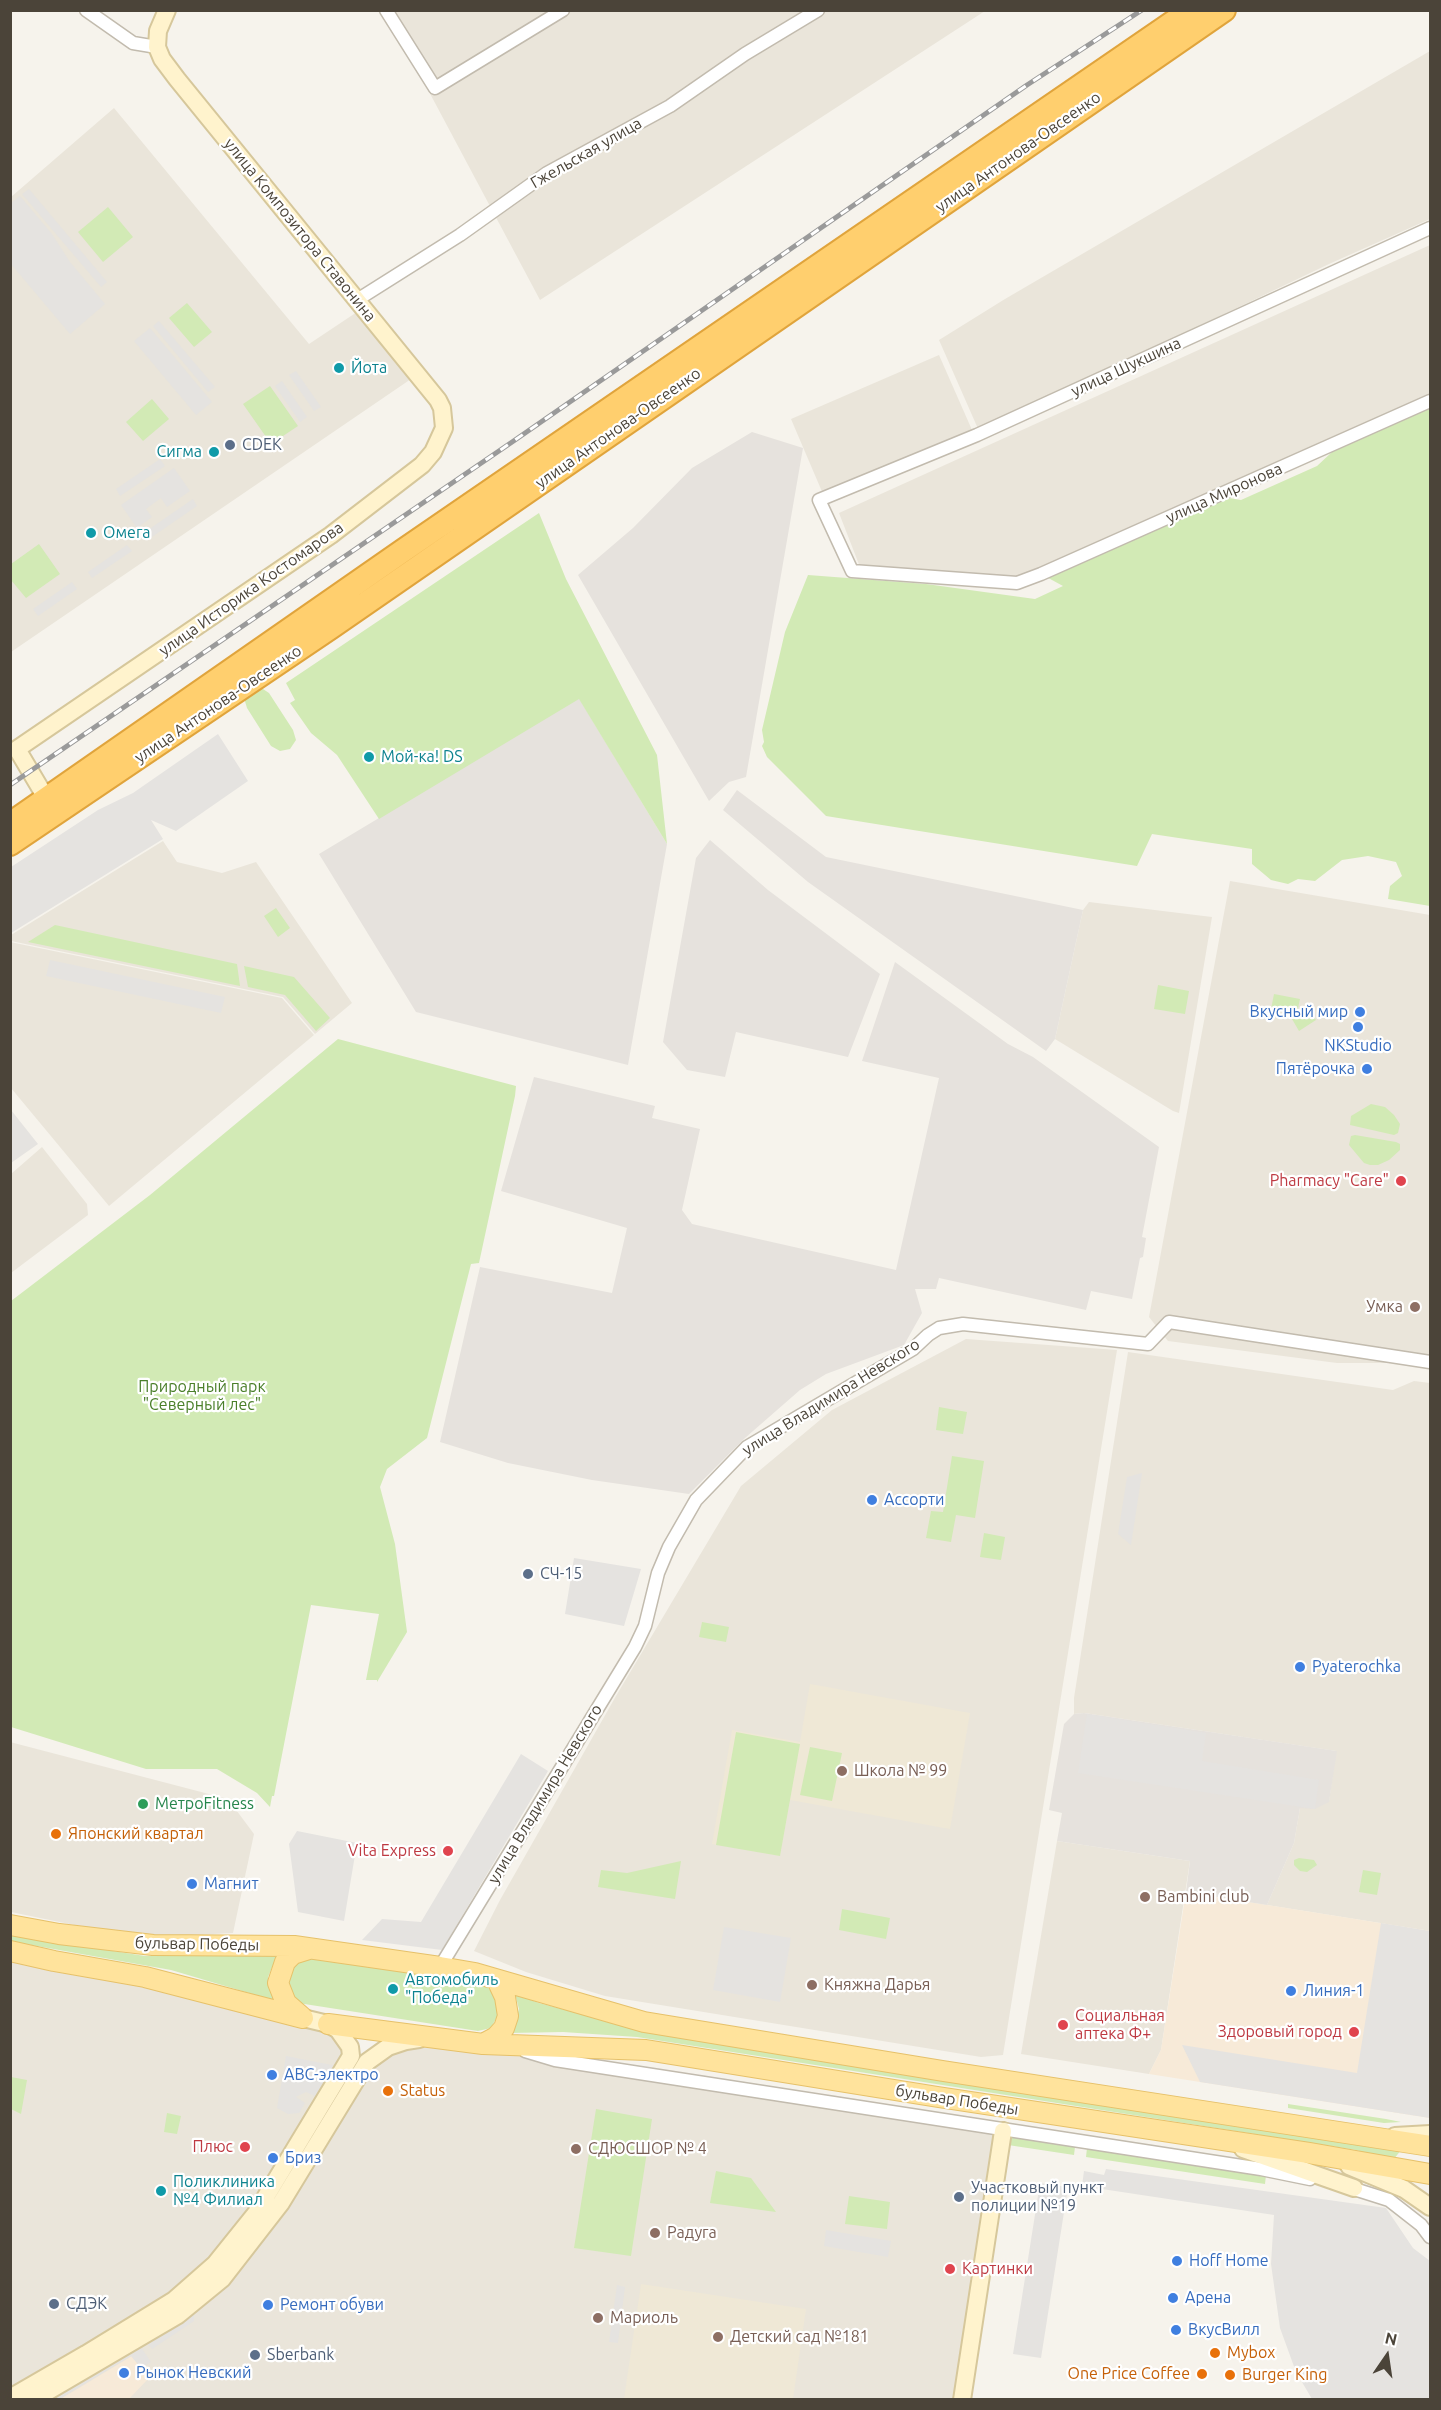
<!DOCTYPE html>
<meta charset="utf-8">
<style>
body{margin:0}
#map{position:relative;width:1441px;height:2410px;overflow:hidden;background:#f6f3ec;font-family:Ubuntu,sans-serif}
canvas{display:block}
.frame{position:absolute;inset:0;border:12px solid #4b4439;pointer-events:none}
.north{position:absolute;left:1357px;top:2326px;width:60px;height:60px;-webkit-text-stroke:4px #fff;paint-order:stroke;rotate:13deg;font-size:16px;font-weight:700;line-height:24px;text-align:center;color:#4b4439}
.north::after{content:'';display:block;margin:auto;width:21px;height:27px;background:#4b4439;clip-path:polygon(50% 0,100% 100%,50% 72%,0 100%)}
</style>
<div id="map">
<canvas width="1441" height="2410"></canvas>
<div class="frame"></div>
<div class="north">N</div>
</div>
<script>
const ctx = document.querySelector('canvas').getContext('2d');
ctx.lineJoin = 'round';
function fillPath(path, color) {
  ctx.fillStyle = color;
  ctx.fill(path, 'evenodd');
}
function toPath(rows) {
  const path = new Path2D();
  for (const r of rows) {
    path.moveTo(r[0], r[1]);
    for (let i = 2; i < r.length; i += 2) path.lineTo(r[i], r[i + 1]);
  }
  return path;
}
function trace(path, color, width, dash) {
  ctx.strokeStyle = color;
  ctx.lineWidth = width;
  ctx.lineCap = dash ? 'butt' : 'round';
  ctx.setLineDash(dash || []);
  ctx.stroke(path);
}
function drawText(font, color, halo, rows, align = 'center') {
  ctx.font = font + ' Ubuntu,sans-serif';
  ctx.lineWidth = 4.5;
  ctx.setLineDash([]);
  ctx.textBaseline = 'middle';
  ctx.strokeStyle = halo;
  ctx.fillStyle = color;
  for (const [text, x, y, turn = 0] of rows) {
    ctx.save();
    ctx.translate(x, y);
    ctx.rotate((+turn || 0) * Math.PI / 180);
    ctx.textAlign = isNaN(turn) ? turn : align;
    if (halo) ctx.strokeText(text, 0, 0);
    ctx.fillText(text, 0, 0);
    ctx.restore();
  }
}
const residential = toPath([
 [386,11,985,11,540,300],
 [1430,51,1430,219,1329,264,979,431,939,340,1005,299],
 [114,108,309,344,357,312,411,379,11,652,11,197],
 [1430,245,1430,396,1046,568,1006,580,860,567,839,513],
 [939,355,972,430,823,494,791,419],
 [163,841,177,862,222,873,256,862,352,1003,315,1034,283,997,11,941,11,935],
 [1230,881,1430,915,1430,1363,1337,1363,1168,1341,1149,1317],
 [1089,902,1212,917,1179,1113,1173,1111,1055,1039,1083,910],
 [10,942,282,998,314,1035,109,1206,11,1088],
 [42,1147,87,1204,88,1215,11,1273,11,1174],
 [966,1339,1117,1350,1003,2055,981,2057,605,1996,526,1972,474,1951,500,1900,616,1696,741,1486,832,1410],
 [1128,1352,1393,1390,1414,1381,1430,1383,1430,1931,1267,1905,1294,1843,1300,1808,1329,1801,1336,1751,1084,1713,1074,1714,1074,1698],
 [10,1742,228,1799,254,1834,233,1933,174,1936,113,1933,11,1912],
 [1057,1841,1190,1861,1161,2050,1149,2074,1021,2054],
 [11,1951,328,2024,350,2047,215,2264,11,2398],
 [429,2038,1003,2131,962,2399,33,2400,178,2315,367,2062]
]);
const commercial = toPath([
 [1186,1892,1430,1931,1430,2118,1149,2074,1161,2050],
 [132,2356,149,2378,130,2398,59,2400]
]);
const industrial = toPath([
 [752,432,803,448,746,777,729,782,709,801,578,575,633,528,692,468],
 [579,698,667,844,628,1065,416,1012,319,854],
 [737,790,826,857,1083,910,1055,1039,1046,1051,808,882,723,810],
 [710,840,768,890,880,974,848,1057,736,1032,725,1077,687,1070,663,1042,696,858],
 [895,962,1008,1044,1033,1057,1159,1147,1142,1237,1146,1238,1143,1257,1140,1258,1132,1299,1091,1291,1086,1310,939,1278,936,1289,915,1289,922,1313,904,1345,826,1374,800,1390,745,1438,689,1494,592,1480,508,1463,440,1442,480,1267,612,1293,627,1228,501,1191,534,1077,655,1106,652,1118,700,1129,682,1210,692,1224,896,1270,939,1078,862,1061],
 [1084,1713,1337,1751,1329,1802,1315,1809,1300,1808,1294,1843,1267,1905,1186,1892,1190,1861,1057,1841,1062,1813,1049,1810,1064,1724,1074,1714]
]);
const education = toPath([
 [810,1684,970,1713,950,1829,790,1800,780,1856,712,1844,732,1730,800,1742],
 [641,2284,806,2309,793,2399,624,2399]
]);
const green = toPath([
 [108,207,133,237,103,262,78,232],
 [187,303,212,332,194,347,169,318],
 [270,386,298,426,271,444,243,404],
 [152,399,169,419,143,441,126,422],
 [1430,401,1430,906,1388,899,1390,886,1402,876,1396,862,1368,856,1342,860,1315,881,1298,879,1288,884,1271,880,1252,864,1252,849,1152,834,1137,866,826,816,767,757,762,746,764,742,762,730,785,632,808,575,926,584,1035,599,1063,586,1041,574,1217,496,1241,500,1317,466,1346,439],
 [539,513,566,579,657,755,667,844,579,699,379,819,337,755,311,733,290,703,295,700,286,683],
 [39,544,60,574,26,598,11,580,11,564],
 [260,687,269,693,293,730,296,740,290,749,280,751,271,746,247,708,244,698],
 [276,908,290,928,278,937,264,916],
 [55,925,237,964,240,986,28,942],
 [244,966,294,977,330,1018,316,1031,285,995,248,987],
 [1158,985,1189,991,1185,1014,1154,1009],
 [1274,994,1300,999,1297,1013,1271,1009],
 [1308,1008,1316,1020,1299,1031,1292,1019],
 [338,1039,516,1086,515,1096,479,1263,471,1264,427,1438,387,1469,380,1487,395,1544,407,1632,377,1682,377,1680,366,1680,379,1614,311,1605,274,1796,272,1796,270,1807,257,1793,217,1769,146,1769,11,1727,11,1301,150,1195],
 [1371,1104,1385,1107,1394,1115,1400,1124,1398,1133,1394,1135,1350,1125,1351,1116],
 [1355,1135,1396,1142,1400,1144,1400,1150,1389,1160,1378,1165,1370,1165,1364,1163,1349,1145,1351,1136],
 [939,1407,967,1412,963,1434,936,1430],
 [952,1456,984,1461,975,1518,956,1515,951,1542,926,1538,931,1511,943,1512],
 [984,1533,1005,1537,1001,1560,980,1557],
 [702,1622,729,1627,726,1642,699,1637],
 [736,1732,800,1744,780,1856,716,1845],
 [810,1747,842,1753,832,1801,800,1795],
 [1299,1858,1314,1860,1317,1865,1307,1872,1300,1871,1294,1865,1294,1860],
 [681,1861,675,1899,598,1887,601,1870,627,1873],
 [1363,1870,1381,1873,1377,1895,1359,1892],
 [842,1909,890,1918,886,1939,839,1930],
 [11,1935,145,1956,281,1956,273,1965,268,1977,269,1989,276,2001,171,1970,20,1943,11,1941],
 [314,1956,487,1987,496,1995,499,2013,491,2028,478,2031,298,2003,288,1993,286,1980,290,1968,300,1959],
 [515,1994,539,2003,642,2030,1402,2149,1393,2160,1356,2150,637,2037,563,2032,508,2033,514,2027,519,2009],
 [11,2077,27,2080,21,2114,11,2109],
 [1288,2104,1386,2119,1401,2122,1384,2123,1288,2108],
 [596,2109,652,2119,631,2256,574,2248],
 [167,2113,181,2116,177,2134,164,2132],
 [1010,2136,1075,2147,1074,2155,1008,2145],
 [1087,2148,1266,2175,1265,2184,1086,2157],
 [716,2171,751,2178,776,2212,710,2203],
 [849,2196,890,2202,887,2229,845,2224]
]);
const parking = toPath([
 [29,189,107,282,101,287,22,194],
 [20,196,52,234,70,262,105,304,70,334,11,264,11,203],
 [159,321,215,387,208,392,153,326],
 [150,328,212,402,196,415,134,341],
 [296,371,321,407,314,411,289,375],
 [282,381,307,417,300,422,275,386],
 [160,459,165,466,120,496,116,489],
 [174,468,190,491,167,507,161,498,146,509,152,517,137,528,121,505],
 [193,499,197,506,149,539,145,532],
 [127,545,132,551,92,578,88,572],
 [72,582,77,589,38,616,33,609],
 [218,734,248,781,176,831,151,820,163,839,11,933,11,867,98,810,133,793],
 [50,960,225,997,221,1013,46,976],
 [11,1110,38,1144,11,1163,10,1163],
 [1142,1473,1131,1545,1118,1534,1127,1477],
 [574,1558,641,1569,624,1626,565,1614],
 [1087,1714,1206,1733,1202,1761,1319,1780,1315,1809,1078,1773],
 [521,1754,548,1771,442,1950,362,1940,382,1919,421,1922],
 [297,1831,357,1843,344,1921,298,1912,289,1844],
 [1381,1923,1430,1931,1430,2118,1200,2082,1182,2045,1357,2073],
 [724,1927,791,1938,780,2002,713,1990],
 [286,2056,337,2066,317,2097,306,2092,296,2097,305,2103,299,2113,288,2114,277,2108],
 [1106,2169,1386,2208,1413,2248,1430,2261,1430,2399,1312,2399,1296,2372,1280,2328,1271,2264,1274,2215,1082,2186,1084,2171,1104,2175],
 [1040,2183,1068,2187,1041,2358,1013,2354],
 [826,2230,891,2241,888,2257,824,2246],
 [617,2285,625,2287,618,2343,609,2342],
 [194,2310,194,2321,152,2349,145,2340],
 [136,2340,151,2362,141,2368,131,2356,59,2399,33,2400]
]);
const street = toPath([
 [86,10,133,43,157,47],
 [386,10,435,88,563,10],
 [1430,228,977,435,819,500,852,571,1017,583,1041,574,1430,401],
 [357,300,460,235,547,173,670,106,745,54,818,10],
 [440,1967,635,1647,645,1626,658,1573,669,1547,696,1500,747,1447,913,1349,928,1335,939,1328,963,1324,1148,1344,1169,1322,1430,1362],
 [525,2051,555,2060,1261,2169,1310,2179],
 [1348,2187,1389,2200,1421,2225,1430,2237]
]);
const secondary = toPath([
 [52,808,17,749,331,535,422,465,433,452,444,428,442,408,438,400,177,79,162,59,157,47,158,31,167,10],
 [1395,2136,1430,2134],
 [1243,2149,1354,2188],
 [1349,2166,1404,2189,1430,2207],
 [10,2398,86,2354,174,2300,215,2264,256,2213,351,2056,350,2047,338,2030,328,2024,303,2018],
 [33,2400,178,2315,222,2279,281,2203,367,2062,388,2047,406,2041,419,2039],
 [962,2400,1003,2131]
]);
const primary = toPath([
 [10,1925,59,1934,153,1945,294,1946,440,1967,475,1973,644,2022,943,2071,1430,2146],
 [10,1951,54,1961,145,1977,303,2018],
 [302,2017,286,2003,278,1983,285,1962,293,1954,309,1949],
 [328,2024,483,2044,646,2050,938,2097,1309,2153,1430,2174],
 [483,2044,496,2037,504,2028,508,2016,505,1997,497,1980]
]);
const highway = toPath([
 [10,824,404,550,1191,10],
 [10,844,330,628,1224,10]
]);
const rail = toPath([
 [10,785,515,440,1027,85,1142,10]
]);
const markers = [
 [339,368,6,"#0f9aa8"],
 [230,445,6,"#5c6f8a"],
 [214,452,6,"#0f9aa8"],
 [91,533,6,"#0f9aa8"],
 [369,757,6,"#0f9aa8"],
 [1360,1012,6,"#3f7fe0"],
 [1358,1027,6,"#3f7fe0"],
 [1367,1069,6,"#3f7fe0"],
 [1401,1181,6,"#e0444e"],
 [1415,1307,6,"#8d6e63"],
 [872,1500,6,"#3f7fe0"],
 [528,1574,6,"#5c6f8a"],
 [1300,1667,6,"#3f7fe0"],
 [842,1771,6,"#8d6e63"],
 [143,1804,6,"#2e9e5b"],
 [56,1834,6,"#e8710a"],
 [448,1851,6,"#e0444e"],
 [192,1884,6,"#3f7fe0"],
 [1145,1897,6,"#8d6e63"],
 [812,1985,6,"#8d6e63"],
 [393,1989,6,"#0f9aa8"],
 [1291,1991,6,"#3f7fe0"],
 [1063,2025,6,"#e0444e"],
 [1354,2032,6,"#e0444e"],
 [272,2075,6,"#3f7fe0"],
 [388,2091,6,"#e8710a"],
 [245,2147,6,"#e0444e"],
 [576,2149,6,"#8d6e63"],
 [273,2158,6,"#3f7fe0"],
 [161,2191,6,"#0f9aa8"],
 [959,2197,6,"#5c6f8a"],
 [655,2233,6,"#8d6e63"],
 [1177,2261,6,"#3f7fe0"],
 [950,2269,6,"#e0444e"],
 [1173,2298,6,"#3f7fe0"],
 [54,2304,6,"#5c6f8a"],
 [268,2305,6,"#3f7fe0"],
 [598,2318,6,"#8d6e63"],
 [1176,2330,6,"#3f7fe0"],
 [718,2337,6,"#8d6e63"],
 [1215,2353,6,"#e8710a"],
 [255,2355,6,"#5c6f8a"],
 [124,2373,6,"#3f7fe0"],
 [1202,2374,6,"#e8710a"],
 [1230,2375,6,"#e8710a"]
];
const streetNames = [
 ["улица Антонова-Овсеенко",1018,152,-35],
 ["Гжельская улица",586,153,-30],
 ["улица Композитора Ставонина",300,230,51],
 ["улица Шукшина",1126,367,-25],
 ["улица Антонова-Овсеенко",618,428,-35],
 ["улица Миронова",1224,493,-24],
 ["улица Историка Костомарова",251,589,-35],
 ["улица Антонова-Овсеенко",218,704,-34],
 ["улица Владимира Невского",831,1397,-32],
 ["улица Владимира Невского",545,1794,-59],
 ["бульвар Победы",197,1944,1],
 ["бульвар Победы",957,2100,9]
];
const cultureNames = [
 ["Йота",351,368],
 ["Сигма",202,452,"right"],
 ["Омега",103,533],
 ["Мой-ка! DS",381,757],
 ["Автомобиль",405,1980],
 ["\"Победа\"",405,1998],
 ["Поликлиника",173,2182],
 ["№4 Филиал",173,2200]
];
const serviceNames = [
 ["CDEK",242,445],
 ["СЧ-15",540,1574],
 ["Участковый пункт",971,2188],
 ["полиции №19",971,2206],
 ["СДЭК",66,2304],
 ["Sberbank",267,2355]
];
const shopNames = [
 ["Вкусный мир",1348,1012,"right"],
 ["NKStudio",1358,1046,"center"],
 ["Пятёрочка",1355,1069,"right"],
 ["Ассорти",884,1500],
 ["Pyaterochka",1312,1667],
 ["Магнит",204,1884],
 ["Линия-1",1303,1991],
 ["АВС-электро",284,2075],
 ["Бриз",285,2158],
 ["Hoff Home",1189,2261],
 ["Арена",1185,2298],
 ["Ремонт обуви",280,2305],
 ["ВкусВилл",1188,2330],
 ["Рынок Невский",136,2373]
];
const healthNames = [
 ["Pharmacy \"Care\"",1389,1181],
 ["Vita Express",436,1851],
 ["Социальная",1075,2016,"left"],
 ["аптека Ф+",1075,2034,"left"],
 ["Здоровый город",1342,2032],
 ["Плюс",233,2147],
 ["Картинки",962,2269,"left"]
];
const educationNames = [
 ["Умка",1403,1307,"right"],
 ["Школа № 99",854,1771],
 ["Bambini club",1157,1897],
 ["Княжна Дарья",824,1985],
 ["СДЮСШОР № 4",588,2149],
 ["Радуга",667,2233],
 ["Мариоль",610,2318],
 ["Детский сад №181",730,2337]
];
const parkNames = [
 ["Природный парк",202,1387],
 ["\"Северный лес\"",202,1405]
];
const leisureNames = [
 ["МетроFitness",155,1804]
];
const foodNames = [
 ["Японский квартал",68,1834],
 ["Status",400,2091],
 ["Mybox",1227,2353],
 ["One Price Coffee",1190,2374,"right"],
 ["Burger King",1242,2375]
];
fillPath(residential, '#eae5da');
fillPath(commercial, '#f7ead8');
fillPath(industrial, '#e6e2dd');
fillPath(education, '#efe8d6');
fillPath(green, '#d2eab5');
fillPath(parking, '#e5e3e0');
trace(street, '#c2bbae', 15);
trace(secondary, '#d6c79b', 20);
trace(primary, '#e6c16a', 22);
trace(highway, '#e0a43c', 26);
trace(street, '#fff', 12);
trace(secondary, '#fff3cd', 16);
trace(primary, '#ffe39c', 20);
trace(highway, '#ffcf6e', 22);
trace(rail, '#9a9a9a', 5);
trace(rail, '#fff', 3, [9]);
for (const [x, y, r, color] of markers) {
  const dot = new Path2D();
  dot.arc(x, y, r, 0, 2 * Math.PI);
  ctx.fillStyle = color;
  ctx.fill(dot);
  trace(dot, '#fff', 2);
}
drawText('16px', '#4b4439', '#fff', streetNames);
drawText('16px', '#0d838f', '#fff', cultureNames, 'left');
drawText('16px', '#4e5e75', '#fff', serviceNames, 'left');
drawText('16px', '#366cbe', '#fff', shopNames, 'left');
drawText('16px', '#be3a42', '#fff', healthNames, 'right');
drawText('16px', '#785e54', '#fff', educationNames, 'left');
drawText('16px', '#4a7f2a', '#fff', parkNames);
drawText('16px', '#27864d', '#fff', leisureNames, 'left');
drawText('16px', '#c56008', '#fff', foodNames, 'left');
</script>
